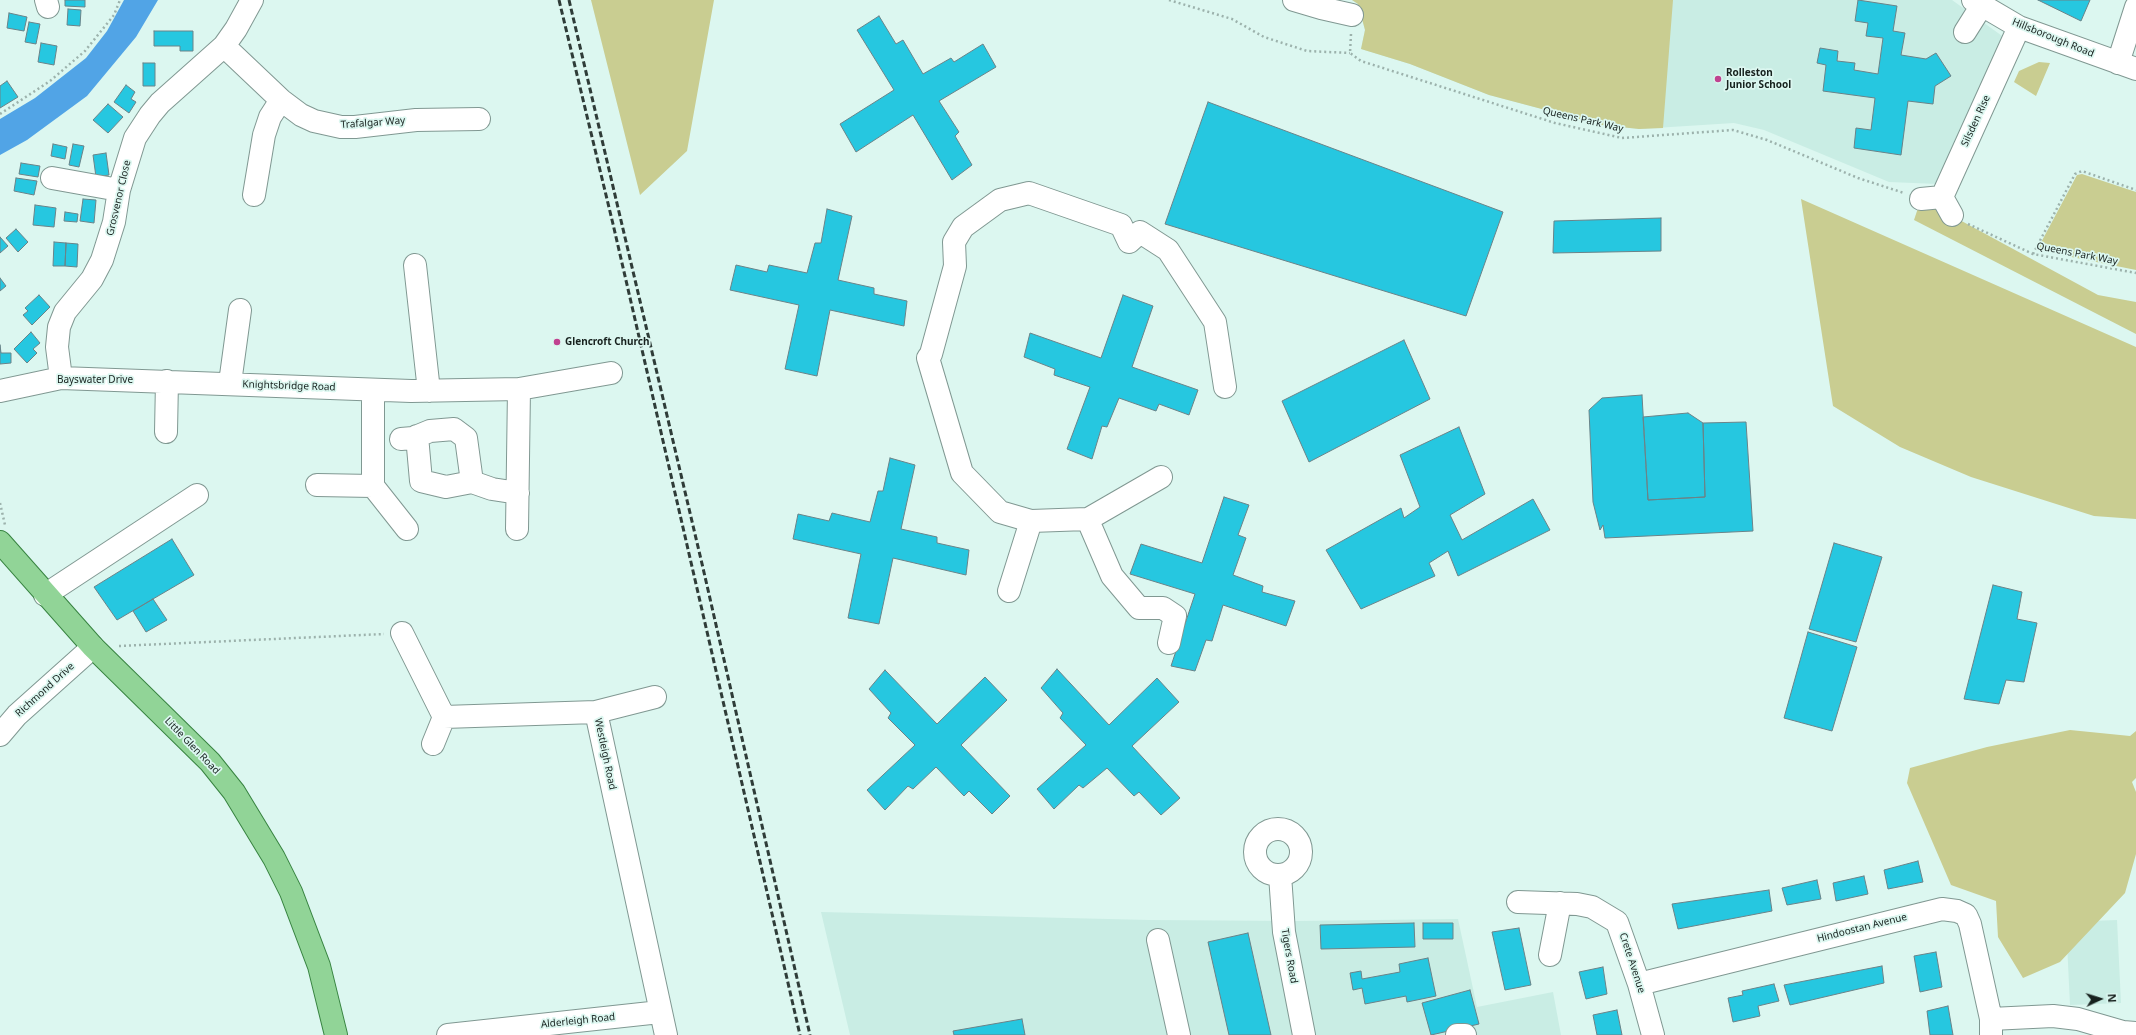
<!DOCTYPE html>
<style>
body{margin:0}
#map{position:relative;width:2136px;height:1035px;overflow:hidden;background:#dcf7f0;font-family:"Noto Sans",sans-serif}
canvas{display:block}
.north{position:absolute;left:2080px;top:979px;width:40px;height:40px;-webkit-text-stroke:3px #dcf7f0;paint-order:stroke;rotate:86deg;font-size:11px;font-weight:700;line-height:16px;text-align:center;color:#17211e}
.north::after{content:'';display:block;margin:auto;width:14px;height:18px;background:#17211e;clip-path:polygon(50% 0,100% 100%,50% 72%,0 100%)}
</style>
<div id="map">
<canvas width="2136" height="1035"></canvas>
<div class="north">N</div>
</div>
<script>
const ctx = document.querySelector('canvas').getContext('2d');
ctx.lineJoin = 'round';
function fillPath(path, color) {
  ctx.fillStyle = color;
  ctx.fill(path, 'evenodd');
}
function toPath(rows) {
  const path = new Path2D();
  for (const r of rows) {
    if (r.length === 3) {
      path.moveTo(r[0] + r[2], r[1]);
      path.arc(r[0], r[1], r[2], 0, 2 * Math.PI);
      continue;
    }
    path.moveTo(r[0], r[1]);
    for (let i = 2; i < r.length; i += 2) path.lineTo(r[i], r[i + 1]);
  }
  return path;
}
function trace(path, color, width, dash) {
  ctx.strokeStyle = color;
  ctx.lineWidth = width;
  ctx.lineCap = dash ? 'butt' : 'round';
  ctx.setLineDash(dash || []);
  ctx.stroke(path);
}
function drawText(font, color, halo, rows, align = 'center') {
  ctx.font = font + ' "Noto Sans",sans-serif';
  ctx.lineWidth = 3.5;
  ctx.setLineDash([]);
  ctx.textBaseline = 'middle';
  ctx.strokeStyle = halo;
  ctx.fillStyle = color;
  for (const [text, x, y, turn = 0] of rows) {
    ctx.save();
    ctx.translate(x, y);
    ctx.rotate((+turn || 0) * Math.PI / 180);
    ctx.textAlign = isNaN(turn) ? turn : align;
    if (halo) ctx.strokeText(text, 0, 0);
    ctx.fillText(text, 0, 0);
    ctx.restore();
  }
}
const built = toPath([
 [1352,0,1952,0,2005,38,1938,184,1889,182,1764,130,1734,123,1639,129,1602,125,1489,95,1410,64,1361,49,1365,30,1358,4],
 [821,912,1149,920,1296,921,1458,919,1477,1007,1553,992,1561,1035,850,1035],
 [2117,920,2121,1003,2070,1005,2066,922]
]);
const green = toPath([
 [591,0,714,0,687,151,640,195],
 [1352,0,1673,0,1663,128,1639,129,1602,125,1489,95,1410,64,1361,49,1365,30,1358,4],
 [2039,62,2050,63,2036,96,2014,82,2019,71],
 [2082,174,2136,192,2136,270,2037,250,2077,175],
 [1801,199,2136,347,2136,519,2094,516,1971,477,1900,447,1833,406],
 [1921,199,2098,295,2136,302,2136,334,1914,220],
 [2070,730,2130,736,2136,731,2136,778,2132,782,2136,792,2136,854,2125,893,2060,962,2023,978,1998,937,1996,901,1951,885,1907,783,1910,768,1987,747]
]);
const water = toPath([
 [124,0,158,0,136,37,87,96,27,140,0,155,0,119,35,98,86,58,107,31]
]);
const building = toPath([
 [65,0,85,0,85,7,65,6,65,0],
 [1858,0,1897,6,1893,31,1905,33,1901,55,1926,59,1936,53,1951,76,1935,86,1933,104,1908,101,1901,155,1854,148,1856,128,1871,130,1875,98,1823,91,1826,65,1817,63,1820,48,1838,51,1837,61,1855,63,1854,70,1878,74,1883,38,1866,36,1868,23,1855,21,1858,0],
 [2038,0,2090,0,2081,21,2038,0],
 [68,9,81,10,80,26,67,25,68,9],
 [9,13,27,17,24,31,7,28,9,13],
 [879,16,896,44,903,40,923,74,951,58,954,62,983,44,996,67,939,101,959,132,955,136,972,165,952,180,913,115,856,152,840,124,894,90,857,30,879,16],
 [29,22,40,24,36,44,25,42,29,22],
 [154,31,193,31,193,51,180,51,180,46,154,46,154,31],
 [41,43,57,46,54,65,38,62,41,43],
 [143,63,155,63,155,86,143,86,143,63],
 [7,81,18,97,0,108,0,86,7,81],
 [126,85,135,92,131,99,136,102,129,113,114,102,126,85],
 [1208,102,1503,212,1466,316,1165,224,1208,102],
 [108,104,123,117,108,133,93,120,108,104],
 [53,144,67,147,65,159,51,156,53,144],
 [73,144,84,146,79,167,69,165,73,144],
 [106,153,109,175,96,177,93,155,106,153],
 [21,163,40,166,38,177,19,174,21,163],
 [16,178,37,181,34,195,14,191,16,178],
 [83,199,96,200,94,223,80,221,83,199],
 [35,205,56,208,54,227,33,225,35,205],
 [827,209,852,216,838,280,874,288,874,294,907,301,904,326,830,310,817,376,785,369,799,305,730,290,736,265,767,272,769,265,807,273,815,243,821,243,827,209],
 [65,212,78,214,77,222,64,221,65,212],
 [1661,218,1661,251,1553,253,1554,221,1661,218],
 [16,229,28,242,18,252,6,238,16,229],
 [0,237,8,246,0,253,0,237],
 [54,242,66,243,65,266,53,266,54,242],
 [66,243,78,244,77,267,65,266,66,243],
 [0,278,6,286,0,291,0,278],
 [39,295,50,307,32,325,23,315,28,311,25,308,39,295],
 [1123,295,1153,306,1132,367,1198,390,1189,415,1159,404,1156,411,1119,398,1107,427,1102,426,1092,459,1067,449,1090,387,1054,375,1055,369,1024,357,1030,333,1101,358,1123,295],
 [31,332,40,343,33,349,37,353,27,363,14,349,31,332],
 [1404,340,1430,399,1309,462,1282,401,1404,340],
 [0,345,1,353,11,353,11,363,0,364,0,345],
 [1642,395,1648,500,1705,497,1703,423,1746,422,1753,531,1605,538,1603,525,1600,530,1593,502,1589,410,1602,398,1642,395],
 [1688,413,1703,423,1705,497,1648,500,1643,417,1688,413],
 [1459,427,1485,494,1450,515,1462,540,1533,499,1550,530,1458,576,1448,551,1429,563,1435,576,1361,609,1326,550,1401,508,1404,518,1420,507,1400,455,1459,427],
 [890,458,915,465,901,529,937,537,937,543,969,550,966,575,893,558,879,624,848,618,861,554,793,539,798,514,829,521,832,513,870,522,878,491,883,491,890,458],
 [1224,497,1249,505,1238,535,1246,538,1233,575,1263,586,1262,592,1295,601,1286,626,1223,605,1212,641,1206,640,1195,671,1171,666,1195,594,1130,574,1141,544,1202,563,1224,497],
 [172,539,194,575,117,620,94,587,172,539],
 [1834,543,1882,557,1856,642,1809,629,1834,543],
 [1993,585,2022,592,2017,619,2037,623,2024,682,2006,680,1999,704,1964,699,1993,585],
 [153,599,167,620,146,632,133,611,153,599],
 [1808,632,1857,647,1832,731,1784,718,1808,632],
 [1057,669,1109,725,1157,678,1179,702,1132,746,1180,798,1161,815,1139,792,1134,796,1107,768,1083,788,1079,785,1054,809,1037,789,1086,745,1060,718,1063,713,1041,688,1057,669],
 [885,670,937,724,985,677,1007,700,961,745,1010,796,992,814,969,791,964,796,936,767,913,789,908,786,885,810,867,790,915,745,888,718,891,713,869,689,885,670],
 [1918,861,1923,882,1888,889,1884,870,1918,861],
 [1864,876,1868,894,1836,901,1833,883,1864,876],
 [1817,880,1821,899,1787,905,1782,888,1817,880],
 [1769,890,1772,911,1678,929,1672,904,1769,890],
 [1414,923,1415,947,1321,949,1320,925,1414,923],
 [1423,923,1453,923,1453,939,1423,939,1423,923],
 [1519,928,1531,985,1505,990,1492,932,1519,928],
 [1248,933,1271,1035,1229,1035,1208,942,1248,933],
 [1936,952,1942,987,1920,992,1914,956,1936,952],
 [1428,958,1436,996,1407,1002,1406,996,1365,1004,1362,988,1353,990,1350,973,1361,971,1362,979,1400,972,1399,964,1428,958],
 [1882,966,1884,983,1790,1005,1784,985,1882,966],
 [1603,967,1607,994,1586,999,1579,972,1603,967],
 [1774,984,1779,1001,1758,1006,1760,1016,1733,1022,1728,998,1743,995,1742,991,1774,984],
 [1470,990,1479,1024,1431,1035,1422,1003,1470,990],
 [1948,1006,1953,1035,1930,1035,1927,1011,1948,1006],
 [1617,1010,1622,1035,1597,1035,1593,1015,1617,1010],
 [1022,1019,1025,1035,954,1035,953,1031,1022,1019]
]);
const path = toPath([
 [1169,0,1232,19,1264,37,1307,51,1350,53],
 [1351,34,1350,53,1361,61,1555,123,1622,138,1733,130,1767,140,1858,178,1904,193],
 [0,114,50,81,85,51,114,15,120,0],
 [1968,224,2033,254,2136,273],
 [2033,254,2075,174,2082,171,2136,190],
 [0,503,5,525],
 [119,646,384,634]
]);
const minor = toPath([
 [46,0,48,7],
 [1294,0,1321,8,1323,0],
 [1973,0,2019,27,2136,69],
 [1321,8,1352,15],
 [1965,32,1982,5],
 [224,46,281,100,301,115,314,121,341,127,355,127,416,120,479,119],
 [2118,63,2136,7],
 [52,178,119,190],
 [254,195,264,135,270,117,281,100],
 [1921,199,1942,197],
 [1952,215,1942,197,2019,27],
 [415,265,429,391],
 [61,378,57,347,59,327,65,312,92,279,102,260,114,222,119,190,135,138,150,115,160,103,224,46,236,29,252,0],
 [230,383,240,310],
 [0,391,61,378,411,391,519,389,611,373],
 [166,432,167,381],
 [417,436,421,481,446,487,472,482],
 [401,439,413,438,430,431,454,429,466,438,472,482,492,489,518,493],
 [1161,477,1090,518,1090,525,1087,519,1031,521,1000,512,962,473,928,358,931,354,955,266,954,242,963,227,1000,200,1029,193,1121,225,1129,242,1140,232,1168,250,1215,322,1225,387],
 [317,485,373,486,407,529],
 [373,486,373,390],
 [1090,525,1112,576,1139,608,1163,608,1175,616,1169,643],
 [517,529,519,389],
 [1009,591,1031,521],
 [45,595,197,495],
 [402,633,444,717,596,712,666,1035],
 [596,712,655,697],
 [0,735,17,715,93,647],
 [433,744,444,717],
 [1278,852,23],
 [1280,875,1284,932,1304,1035],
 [1518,902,1577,904,1592,907,1617,922,1639,984,1653,1035],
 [1158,940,1179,1035],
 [1550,955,1560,903],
 [1639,984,1942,909,1957,911,1966,915,1970,924,1991,1019,1991,1035],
 [1991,1019,2053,1016,2078,1019,2123,1032,2136,1033],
 [448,1035,660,1012],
 [1457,1035,1465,1035]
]);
const major = toPath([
 [0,542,93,647,210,762,234,792,274,858,291,892,319,966,336,1035]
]);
const rail = toPath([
 [559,0,613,224,800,1035],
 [569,0,703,568,810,1035]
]);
const markers = [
 [1718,79,4,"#c04290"],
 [557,342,4,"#c04290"]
];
const streetNames = [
 ["Hillsborough Road",2053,38,22],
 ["Queens Park Way",1583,120,13],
 ["Silsden Rise",1976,121,-65],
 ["Trafalgar Way",373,123,-4],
 ["Grosvenor Close",119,198,-77],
 ["Queens Park Way",2077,254,11],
 ["Bayswater Drive",95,380],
 ["Knightsbridge Road",289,386,2],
 ["Richmond Drive",45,690,-42],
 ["Little Glen Road",192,746,46],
 ["Westleigh Road",605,754,78],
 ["Hindoostan Avenue",1862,928,-14],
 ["Tigers Road",1289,956,80],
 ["Crete Avenue",1632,963,72],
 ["Alderleigh Road",578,1021,-6]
];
const poiNames = [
 ["Rolleston",1726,73],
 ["Junior School",1726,85],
 ["Glencroft Church",565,342]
];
fillPath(built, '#c9ede4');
fillPath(green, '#c9cd91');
fillPath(water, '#51a4e6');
fillPath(building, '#26c7e0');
trace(building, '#6a8388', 1);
trace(minor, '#809892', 24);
trace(major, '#378340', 24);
trace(path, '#9cb2ac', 2.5, [2, 3]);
trace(minor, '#fff', 22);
trace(major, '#91d497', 22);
trace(rail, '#2f3c38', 3, [6, 3]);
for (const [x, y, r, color] of markers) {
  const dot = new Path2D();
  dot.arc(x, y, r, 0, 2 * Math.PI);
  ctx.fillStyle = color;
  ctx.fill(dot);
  trace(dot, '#dcf7f0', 1.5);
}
drawText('10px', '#17211e', '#dcf7f0', streetNames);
drawText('bold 10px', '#17211e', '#dcf7f0', poiNames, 'left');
</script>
